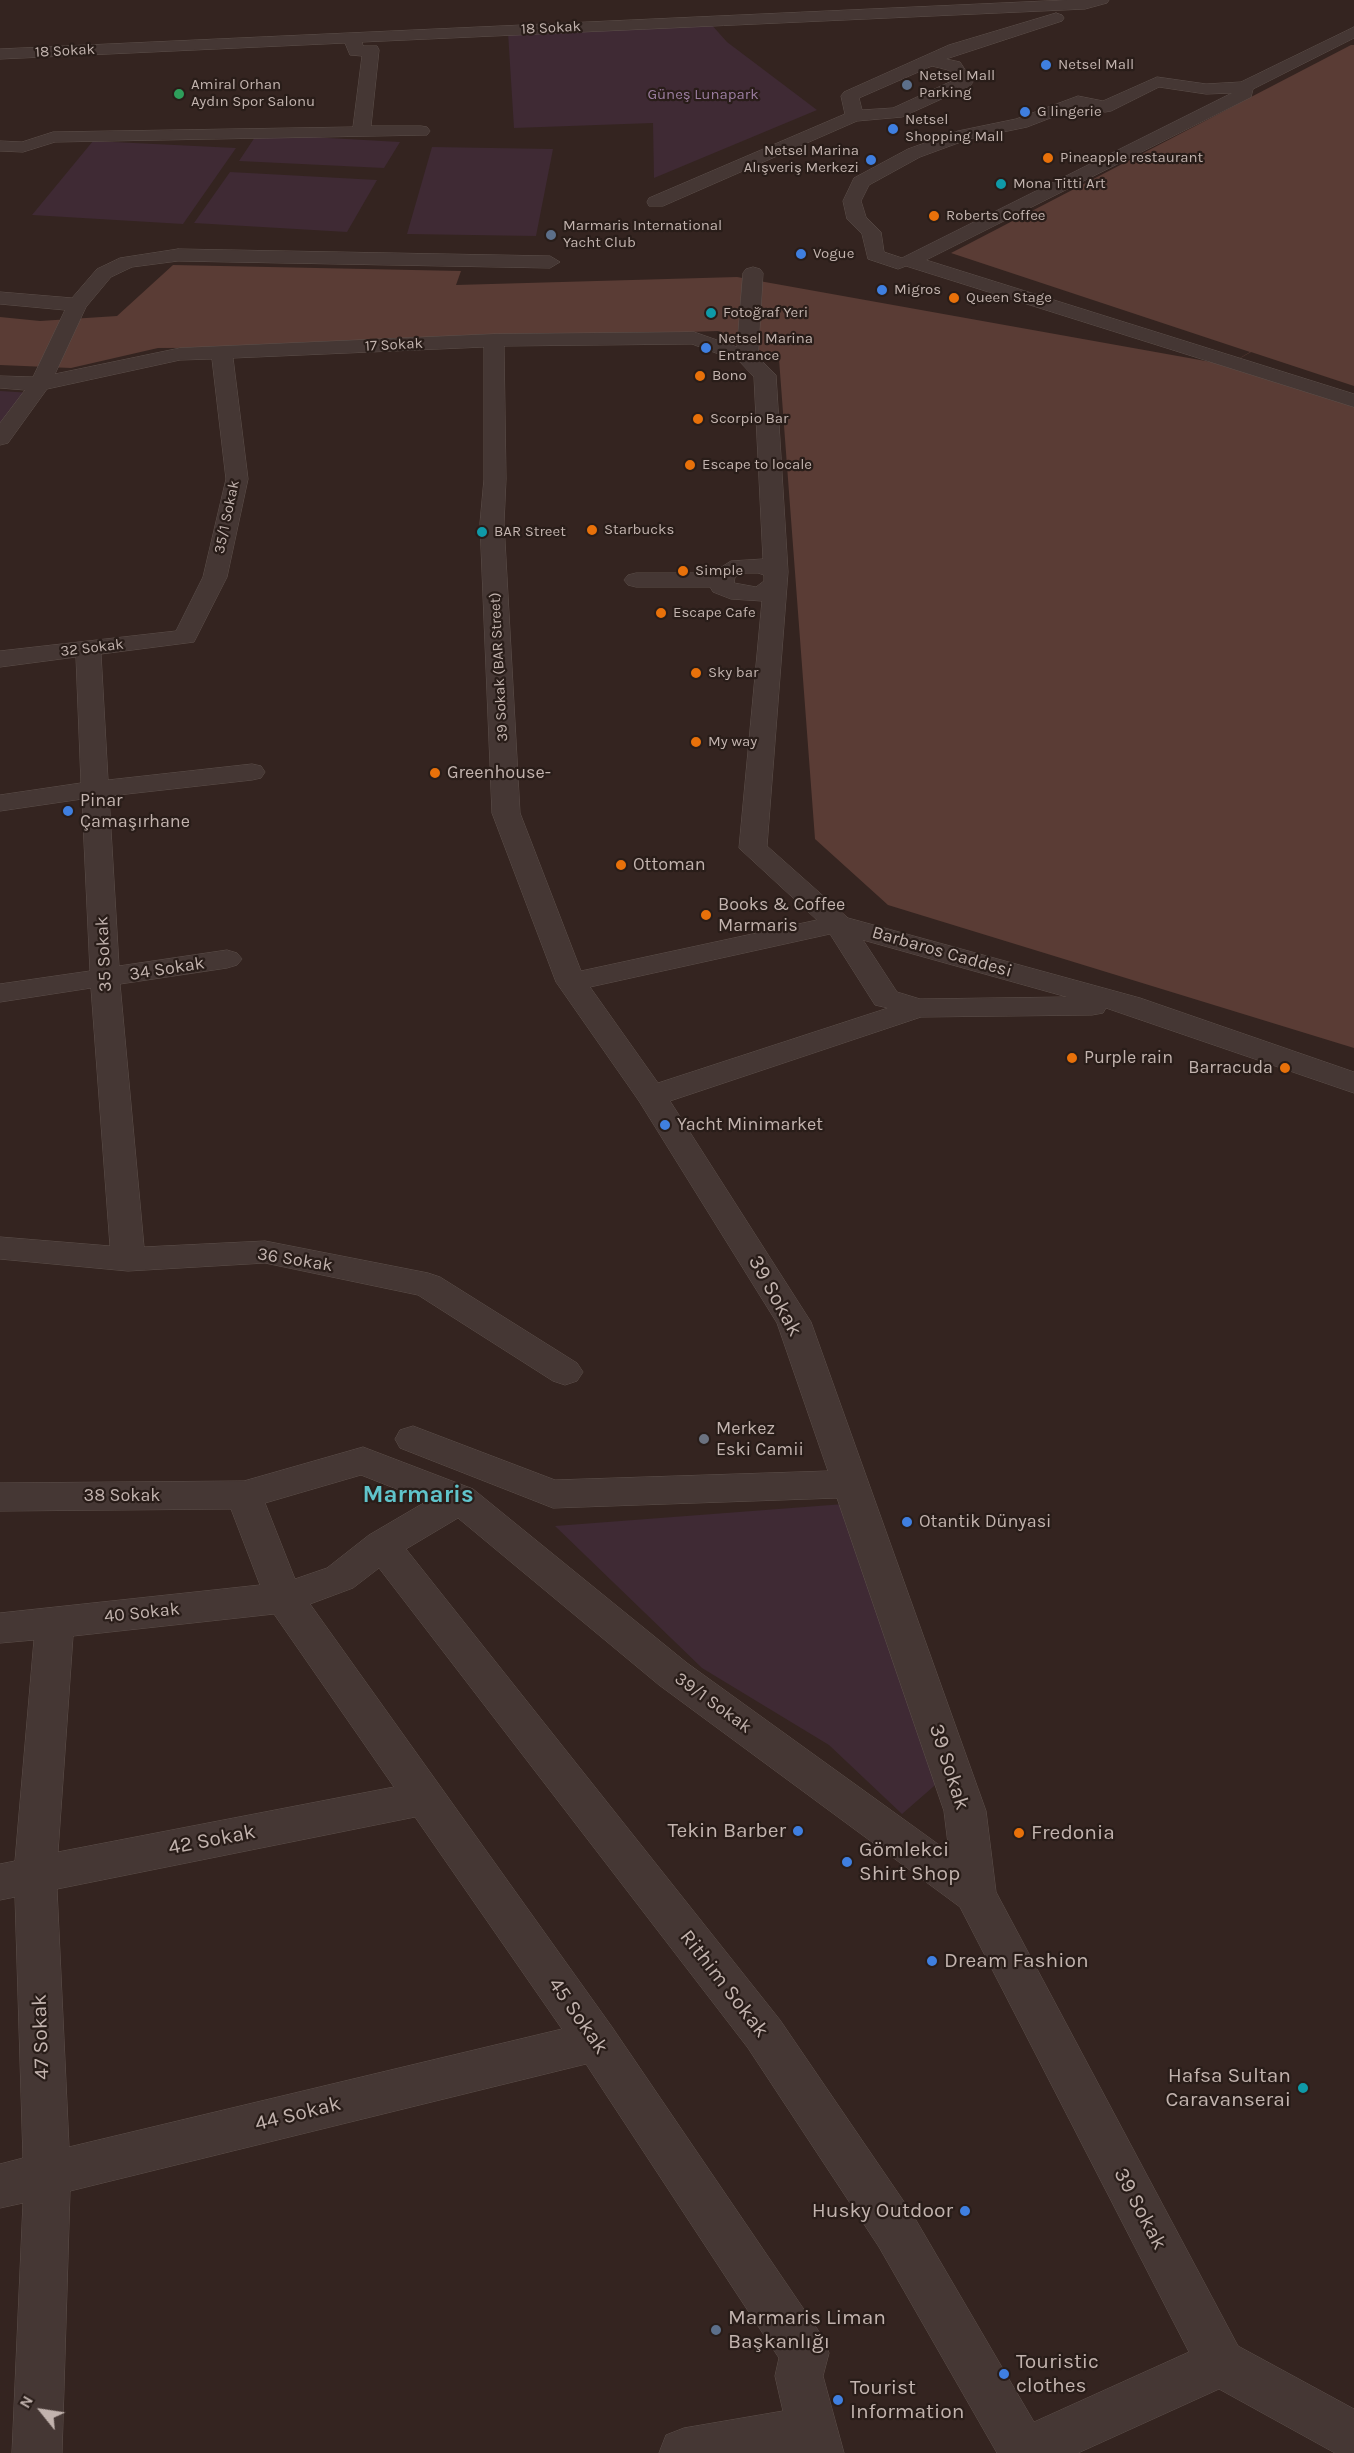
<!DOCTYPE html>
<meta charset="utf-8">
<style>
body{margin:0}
#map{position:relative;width:1354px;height:2453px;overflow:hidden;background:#342420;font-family:Karla,sans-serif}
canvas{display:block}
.north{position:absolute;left:12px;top:2381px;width:60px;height:60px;-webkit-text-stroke:4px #291d19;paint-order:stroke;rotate:300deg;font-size:16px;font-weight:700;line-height:24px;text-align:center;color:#c2b3ae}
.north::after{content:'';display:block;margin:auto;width:21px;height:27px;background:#c2b3ae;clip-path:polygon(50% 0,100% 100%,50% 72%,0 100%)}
</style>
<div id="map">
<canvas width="1354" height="2453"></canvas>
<div class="north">N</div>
</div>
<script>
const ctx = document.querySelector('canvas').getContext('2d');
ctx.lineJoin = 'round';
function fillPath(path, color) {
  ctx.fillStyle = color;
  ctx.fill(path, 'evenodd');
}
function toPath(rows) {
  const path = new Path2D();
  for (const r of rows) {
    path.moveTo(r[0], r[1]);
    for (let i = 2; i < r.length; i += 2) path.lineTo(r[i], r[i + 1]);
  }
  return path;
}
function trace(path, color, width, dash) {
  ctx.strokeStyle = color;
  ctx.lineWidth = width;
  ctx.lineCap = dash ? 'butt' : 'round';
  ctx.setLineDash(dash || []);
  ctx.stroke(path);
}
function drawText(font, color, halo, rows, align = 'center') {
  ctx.font = font + ' Karla,sans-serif';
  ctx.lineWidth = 4.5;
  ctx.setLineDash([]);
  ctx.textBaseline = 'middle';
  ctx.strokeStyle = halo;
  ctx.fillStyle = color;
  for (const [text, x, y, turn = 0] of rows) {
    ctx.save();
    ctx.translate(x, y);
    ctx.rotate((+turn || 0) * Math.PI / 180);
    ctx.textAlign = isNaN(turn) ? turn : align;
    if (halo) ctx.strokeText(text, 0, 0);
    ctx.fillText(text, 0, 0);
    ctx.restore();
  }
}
const green = toPath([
 [710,23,727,42,817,110,654,178,653,123,514,128,508,32],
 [257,134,400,142,384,168,239,161],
 [93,141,236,148,183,224,32,215],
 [432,147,553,149,536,236,407,234],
 [230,172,377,180,347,232,194,223],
 [0,391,32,393,0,436],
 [844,1504,941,1780,902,1814,829,1745,702,1668,555,1526]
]);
const water = toPath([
 [1351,45,1354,45,1354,1048,888,905,815,839,779,359,718,331,452,340,448,347,158,348,71,368,0,365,0,317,40,321,117,316,173,265,461,271,456,285,737,277,1228,365,1250,352,951,253]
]);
const pier = toPath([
 [1251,352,1354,386,1354,406,1228,365]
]);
const minor = toPath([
 [1067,0,1109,0,1107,3,1085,9,362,42,363,46,377,46,379,50,371,126,421,126,427,127,430,131,427,135,55,142,23,152,0,151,0,141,22,142,53,132,353,127,362,56,350,55,345,43,0,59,0,49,1067,0],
 [1056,13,1062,15,1064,18,1062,21,946,59,960,62,973,82,970,86,902,117,857,121,663,206,649,206,647,202,649,198,845,114,841,96,844,92,949,45,1056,13],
 [932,66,948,70,954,80,893,108,862,110,859,98,932,66],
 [1354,27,1354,38,1253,89,1251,97,926,260,1354,394,1354,407,906,266,898,269,868,259,862,234,847,219,843,201,854,178,908,149,958,131,1016,119,1078,96,1103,101,1157,77,1206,84,1241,82,1354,27],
 [1159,87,1206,94,1232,93,902,258,884,252,881,232,866,217,861,201,869,185,920,157,969,139,1027,127,1079,107,1105,112,1111,111,1159,87],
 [178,249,550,256,560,262,550,268,178,261,132,267,111,277,86,307,55,374,180,348,494,334,694,332,737,347,743,273,746,269,753,267,760,269,763,273,758,357,776,375,788,572,767,846,848,918,1140,998,1354,1072,1354,1093,1106,1008,1103,1013,1092,1015,921,1017,670,1101,811,1322,986,1811,996,1892,1238,2346,1354,2409,1354,2453,1335,2453,1219,2389,1078,2453,997,2453,879,2247,748,2048,379,1568,353,1588,310,1604,612,2027,822,2336,829,2353,823,2376,844,2453,659,2453,666,2435,684,2428,783,2411,775,2376,779,2358,586,2064,70,2191,62,2453,12,2453,23,2203,0,2208,0,2164,23,2158,15,1897,0,1900,0,1864,15,1861,34,1640,0,1643,0,1613,260,1585,231,1509,0,1511,0,1483,244,1481,363,1447,473,1489,687,1663,949,1852,944,1811,837,1498,553,1508,400,1448,395,1439,400,1430,413,1426,555,1480,828,1471,777,1323,639,1101,556,982,492,813,480,523,484,479,484,347,233,358,248,479,227,577,194,642,101,654,108,780,252,764,261,766,265,772,261,778,252,780,109,796,119,966,227,950,237,953,242,959,237,965,227,968,120,984,144,1247,265,1241,428,1273,440,1277,577,1363,583,1372,577,1381,565,1385,553,1381,418,1295,265,1263,128,1271,0,1259,0,1237,110,1246,91,988,0,1002,0,984,90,971,82,799,0,811,0,795,81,783,76,657,0,667,0,651,176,631,203,577,226,479,212,359,180,360,47,389,8,443,0,445,0,423,25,390,0,388,0,376,33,377,65,310,0,304,0,292,72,298,97,269,120,258,178,249],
 [692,344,740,362,754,377,763,559,731,561,712,573,636,573,628,575,624,580,628,585,636,587,710,587,713,592,731,599,762,601,739,848,817,920,581,971,520,813,504,523,506,479,504,346,692,344],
 [743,573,758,573,764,575,764,581,756,587,734,583,735,577,743,573],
 [830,934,875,1005,888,1008,658,1083,590,987,830,934],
 [863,940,1067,997,920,999,897,992,863,940],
 [361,1475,427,1501,369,1535,327,1568,295,1579,265,1503,361,1475],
 [458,1518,659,1685,960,1907,1189,2352,1034,2422,913,2215,780,2020,406,1549,458,1518],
 [274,1614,394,1787,58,1852,73,1636,274,1614],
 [415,1817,562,2029,69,2147,57,1889,415,1817]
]);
const markers = [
 [1046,65,6,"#3f7fe0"],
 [907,85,6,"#5c6f8a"],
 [179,94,6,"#2e9e5b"],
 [1025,112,6,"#3f7fe0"],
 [893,129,6,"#3f7fe0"],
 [1048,158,6,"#e8710a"],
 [871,160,6,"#3f7fe0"],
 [1001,184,6,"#0f9aa8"],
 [934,216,6,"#e8710a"],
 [551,235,6,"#5c6f8a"],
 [801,254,6,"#3f7fe0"],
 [882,290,6,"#3f7fe0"],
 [954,298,6,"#e8710a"],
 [711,313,6,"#0f9aa8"],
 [706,348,6,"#3f7fe0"],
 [700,376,6,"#e8710a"],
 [698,419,6,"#e8710a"],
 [690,465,6,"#e8710a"],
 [592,530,6,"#e8710a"],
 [482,532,6,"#0f9aa8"],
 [683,571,6,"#e8710a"],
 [661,613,6,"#e8710a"],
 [696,673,6,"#e8710a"],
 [696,742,6,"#e8710a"],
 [435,773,6,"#e8710a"],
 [68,811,6,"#3f7fe0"],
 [621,865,6,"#e8710a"],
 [706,915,6,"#e8710a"],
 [1072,1058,6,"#e8710a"],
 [1285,1068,6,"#e8710a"],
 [665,1125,6,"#3f7fe0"],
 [704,1439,6,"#6b7280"],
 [907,1522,6,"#3f7fe0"],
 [798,1831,6,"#3f7fe0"],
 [1019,1833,6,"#e8710a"],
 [847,1862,6,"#3f7fe0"],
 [932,1961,6,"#3f7fe0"],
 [1303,2088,6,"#0f9aa8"],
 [965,2211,6,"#3f7fe0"],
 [716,2330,6,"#5c6f8a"],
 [1004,2374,6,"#3f7fe0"],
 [838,2400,6,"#3f7fe0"]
];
const farStreetnames = [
 ["18 Sokak",551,28,-3],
 ["18 Sokak",65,51,-3],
 ["17 Sokak",394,345,-3],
 ["35/1 Sokak",227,517,-78],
 ["32 Sokak",92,648,-7],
 ["39 Sokak (BAR Street)",499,667,-93]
];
const farPoinames = [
 ["Netsel Mall",1058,65],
 ["Netsel Mall",919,76],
 ["Parking",919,93],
 ["Amiral Orhan",191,85],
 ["Aydın Spor Salonu",191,102],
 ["G lingerie",1037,112],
 ["Netsel",905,120],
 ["Shopping Mall",905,137],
 ["Netsel Marina",859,151,"right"],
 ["Alışveriş Merkezi",859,168,"right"],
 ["Pineapple restaurant",1060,158],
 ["Mona Titti Art",1013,184],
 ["Roberts Coffee",946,216],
 ["Marmaris International",563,226],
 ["Yacht Club",563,243],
 ["Vogue",813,254],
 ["Migros",894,290],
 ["Queen Stage",966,298],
 ["Fotoğraf Yeri",723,313],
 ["Netsel Marina",718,339],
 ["Entrance",718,356],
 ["Bono",712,376],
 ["Scorpio Bar",710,419],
 ["Escape to locale",702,465],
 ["Starbucks",604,530],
 ["BAR Street",494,532],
 ["Simple",695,571],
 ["Escape Cafe",673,613],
 ["Sky bar",708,673],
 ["My way",708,742]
];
const farParknames = [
 ["Güneş Lunapark",703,95]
];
const poiNames = [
 ["Greenhouse-",447,773],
 ["Pinar",80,801],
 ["Çamaşırhane",80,822],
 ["Ottoman",633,865],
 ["Books & Coffee",718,905],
 ["Marmaris",718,926],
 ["Purple rain",1084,1058],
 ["Barracuda",1273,1068,"right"],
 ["Yacht Minimarket",677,1125],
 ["Merkez",716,1429],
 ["Eski Camii",716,1450],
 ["Otantik Dünyasi",919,1522]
];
const streetNames = [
 ["Barbaros Caddesi",942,952,16],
 ["35 Sokak",104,954,-93],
 ["34 Sokak",167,969,-9],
 ["36 Sokak",295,1260,9],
 ["38 Sokak",122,1496],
 ["40 Sokak",142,1613,-6],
 ["39/1 Sokak",713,1703,36]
];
const nearStreetnames = [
 ["39 Sokak",775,1296,61],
 ["39 Sokak",949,1767,72],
 ["42 Sokak",212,1840,-11],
 ["Rithim Sokak",724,1984,52],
 ["45 Sokak",578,2016,55],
 ["47 Sokak",41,2037,-92],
 ["44 Sokak",298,2114,-14],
 ["39 Sokak",1140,2209,62]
];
const nearPoinames = [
 ["Tekin Barber",786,1831,"right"],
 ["Fredonia",1031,1833],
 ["Gömlekci",859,1850],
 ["Shirt Shop",859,1874],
 ["Dream Fashion",944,1961],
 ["Hafsa Sultan",1291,2076,"right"],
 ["Caravanserai",1291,2100,"right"],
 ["Husky Outdoor",953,2211,"right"],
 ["Marmaris Liman",728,2318],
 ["Başkanlığı",728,2342],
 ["Touristic",1016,2362],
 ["clothes",1016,2386],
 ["Tourist",850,2388],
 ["Information",850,2412]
];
const districtNames = [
 ["Marmaris",418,1495]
];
fillPath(green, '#3f2a34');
fillPath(water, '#5a3c35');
fillPath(pier, '#342420');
trace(minor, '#5d504b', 1);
fillPath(minor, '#453734');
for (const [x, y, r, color] of markers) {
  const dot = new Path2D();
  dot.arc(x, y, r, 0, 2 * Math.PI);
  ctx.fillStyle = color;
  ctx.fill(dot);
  trace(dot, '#291d19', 2);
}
drawText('15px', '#c2b3ae', '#291d19', farStreetnames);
drawText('15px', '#c2b3ae', '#291d19', farPoinames, 'left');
drawText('15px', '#9c7ea1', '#291d19', farParknames);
drawText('18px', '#c2b3ae', '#291d19', poiNames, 'left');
drawText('18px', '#c2b3ae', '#291d19', streetNames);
drawText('21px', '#c2b3ae', '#291d19', nearStreetnames);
drawText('21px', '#c2b3ae', '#291d19', nearPoinames, 'left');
drawText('bold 24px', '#60c4cb', '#291d19', districtNames);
</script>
